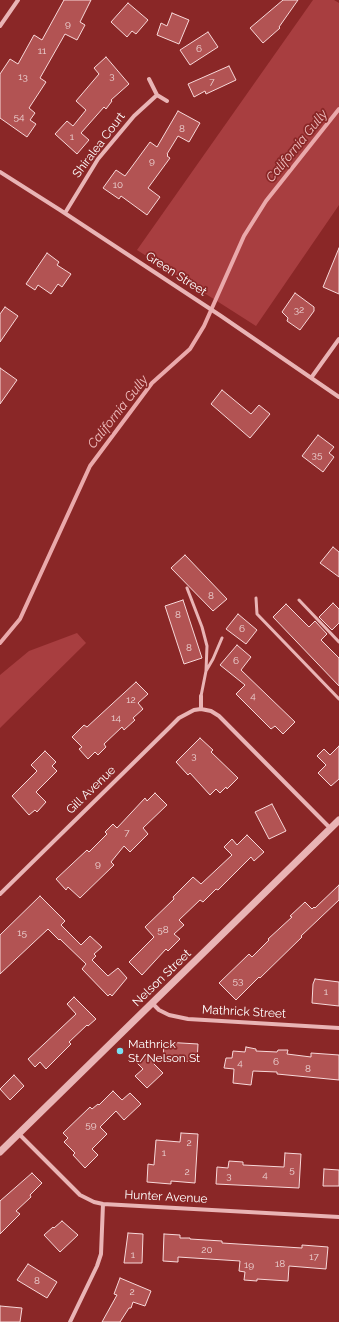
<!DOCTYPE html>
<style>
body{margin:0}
canvas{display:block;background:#8a2727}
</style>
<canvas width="339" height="1322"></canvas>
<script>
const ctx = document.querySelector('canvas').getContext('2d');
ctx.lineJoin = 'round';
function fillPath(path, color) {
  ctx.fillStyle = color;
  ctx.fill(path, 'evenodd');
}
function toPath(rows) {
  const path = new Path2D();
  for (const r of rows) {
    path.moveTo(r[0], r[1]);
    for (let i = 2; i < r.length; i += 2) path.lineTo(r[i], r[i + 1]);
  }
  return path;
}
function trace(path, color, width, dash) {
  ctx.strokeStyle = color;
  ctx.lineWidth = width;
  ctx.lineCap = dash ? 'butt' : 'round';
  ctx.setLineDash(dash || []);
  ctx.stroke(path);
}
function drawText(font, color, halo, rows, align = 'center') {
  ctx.font = font + ' Raleway,sans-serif';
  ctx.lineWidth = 3.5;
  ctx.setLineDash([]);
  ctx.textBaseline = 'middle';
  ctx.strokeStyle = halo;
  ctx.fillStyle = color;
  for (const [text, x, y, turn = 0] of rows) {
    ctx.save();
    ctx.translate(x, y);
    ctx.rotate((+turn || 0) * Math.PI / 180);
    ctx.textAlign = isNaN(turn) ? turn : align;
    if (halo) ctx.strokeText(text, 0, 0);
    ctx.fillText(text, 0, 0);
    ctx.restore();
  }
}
const green = toPath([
 [313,0,334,0,339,3,339,205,256,326,137,250],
 [77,633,86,643,0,728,0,675,29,651]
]);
const stream = toPath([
 [0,643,20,619,90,466,152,383,190,349,204,326,244,236,266,201,339,109]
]);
const building = toPath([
 [64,0,91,0,80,22,85,25,77,40,65,34,40,78,46,82,29,108,35,113,30,120,36,124,27,137,0,118,0,74,10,59,18,64,34,35,42,40,64,0],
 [283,0,298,0,279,27,280,28,263,43,250,28,283,0],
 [128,3,148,20,136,34,132,31,127,37,111,22,128,3],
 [172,13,189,20,179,44,157,35,161,23,167,26,172,13],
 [208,32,218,47,190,65,180,50,208,32],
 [106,57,129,84,111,100,112,101,106,109,104,107,81,133,89,140,77,154,55,134,67,121,73,126,86,110,76,101,99,74,94,68,106,57],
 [229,66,236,80,206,94,205,91,194,97,188,84,229,66],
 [178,111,200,123,189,142,178,136,167,154,168,155,167,156,170,158,148,188,160,197,147,215,121,196,119,199,103,188,116,170,125,176,150,142,157,147,178,111],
 [339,248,339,294,323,287,339,248],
 [47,253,59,262,57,265,71,274,62,287,58,284,51,294,38,285,35,290,26,284,47,253],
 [295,293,314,307,314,311,300,330,287,321,288,318,282,312,295,293],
 [5,307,18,316,0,342,0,314,5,307],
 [0,368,17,380,0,404,0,368],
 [222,390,251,414,259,405,270,414,250,438,211,404,222,390],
 [318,435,334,447,329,453,334,457,323,472,302,456,318,435],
 [333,547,339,552,339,577,320,563,333,547],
 [185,555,227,599,213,611,171,568,185,555],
 [183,600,202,658,184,664,165,606,183,600],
 [333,603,339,609,339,623,332,630,319,617,333,603],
 [286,604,309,627,315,621,327,634,321,640,339,658,339,686,273,617,286,604],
 [238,614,257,630,246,644,226,629,238,614],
 [237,645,251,657,241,670,295,722,283,734,275,726,271,729,236,694,245,685,220,665,237,645],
 [136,682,148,694,138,703,143,709,133,718,135,720,124,730,122,727,104,744,106,747,98,755,95,752,88,759,79,749,82,747,72,737,84,725,87,727,136,682],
 [200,738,213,750,211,752,238,778,227,789,226,787,220,793,216,789,210,795,190,773,188,775,176,762,200,738],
 [339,746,339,779,331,786,318,773,326,765,317,756,324,749,330,755,339,746],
 [45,751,56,762,52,766,57,771,36,792,46,802,37,812,35,810,29,815,12,796,37,771,31,765,45,751],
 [155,793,167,805,143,828,148,834,130,852,124,846,111,862,114,865,80,898,68,887,66,890,56,879,87,850,89,852,107,834,105,832,113,824,117,828,145,798,147,801,155,793],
 [272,804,286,831,269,839,255,812,272,804],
 [247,835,264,852,254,861,251,857,218,890,216,889,203,902,200,900,179,920,184,925,174,934,180,939,168,951,166,949,142,975,129,962,154,937,145,927,174,899,173,897,193,877,201,884,232,855,224,847,232,839,237,845,247,835],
 [339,885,339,900,301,936,302,937,260,978,259,977,236,1000,219,983,249,954,252,957,269,940,268,939,292,917,290,916,305,902,312,909,314,907,315,908,339,885],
 [40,896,65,921,61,925,81,945,90,936,102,947,94,954,96,956,92,960,108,976,118,968,127,978,112,996,110,994,108,996,82,969,86,964,60,939,59,940,48,929,0,974,0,935,40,896],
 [315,979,339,982,339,1006,312,1003,313,984,315,979],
 [74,997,96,1019,88,1026,87,1025,69,1042,71,1044,46,1069,40,1062,35,1067,28,1059,76,1014,67,1004,74,997],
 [164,1042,198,1044,197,1062,163,1060,164,1042],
 [246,1047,256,1049,256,1051,277,1052,278,1050,288,1050,287,1054,311,1057,311,1053,339,1055,339,1080,277,1074,277,1072,253,1071,251,1085,233,1083,234,1069,224,1068,226,1058,232,1058,233,1051,245,1052,246,1047],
 [145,1055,163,1073,147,1088,135,1076,143,1069,137,1063,145,1055],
 [14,1075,24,1086,10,1100,0,1089,14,1075],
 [113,1091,122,1100,130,1093,141,1104,124,1120,116,1111,100,1127,107,1134,92,1149,98,1155,85,1168,73,1155,75,1153,64,1142,68,1138,63,1133,90,1107,92,1109,98,1104,99,1105,113,1091],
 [181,1133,198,1134,195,1183,171,1181,171,1184,147,1182,148,1164,154,1165,156,1140,180,1142,181,1133],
 [285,1153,301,1154,299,1188,216,1184,217,1167,228,1168,229,1161,243,1162,243,1165,284,1167,285,1153],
 [324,1169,339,1170,339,1186,323,1186,324,1169],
 [32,1173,42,1183,30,1195,31,1197,16,1211,20,1214,0,1234,0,1201,32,1173],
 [62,1221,78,1235,60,1252,44,1235,53,1227,54,1228,62,1221],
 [128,1233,143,1234,142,1263,124,1263,128,1233],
 [164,1234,180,1235,180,1238,190,1238,190,1239,222,1241,222,1243,302,1248,302,1245,328,1247,326,1269,289,1266,288,1281,257,1279,257,1281,244,1280,245,1272,239,1271,240,1261,178,1257,178,1262,163,1261,164,1234],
 [28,1264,57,1282,47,1298,17,1280,28,1264],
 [120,1278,151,1291,145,1306,133,1302,131,1308,129,1308,120,1322,102,1322,117,1295,114,1294,120,1278],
 [0,1306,22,1308,20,1322,0,1322,0,1306]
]);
const service = toPath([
 [187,588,202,627,207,646,206,671,201,696],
 [256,598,257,614,339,699],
 [299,600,339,642],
 [206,671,213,659,222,638]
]);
const minor = toPath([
 [0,26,18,0],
 [149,79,157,95,167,101],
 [0,172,60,210,221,316,339,397],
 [65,213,98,159,134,116,157,95],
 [311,378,339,339],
 [201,696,201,709],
 [0,894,170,727,179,718,194,710,201,709,211,711,219,716,330,828],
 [152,1003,159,1010,169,1015,188,1019,339,1028],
 [19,1134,80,1195,94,1202,103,1204,339,1217],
 [70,1322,97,1266,101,1254,103,1204]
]);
const tertiary = toPath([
 [0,1152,339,820]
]);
const markers = [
 [120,1051,4,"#7ae0f2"]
];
const numberNames = [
 ["9",68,24],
 ["6",199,49],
 ["11",42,51],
 ["3",112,76],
 ["13",23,77],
 ["7",212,82],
 ["54",19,117],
 ["8",182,129],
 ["1",72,137],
 ["9",152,161],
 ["10",118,185],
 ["32",299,310],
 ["35",317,455],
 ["8",211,596],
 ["8",178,615],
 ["6",242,629],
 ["8",189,648],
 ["6",236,661],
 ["4",253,696],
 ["12",131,700],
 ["14",116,718],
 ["3",194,756],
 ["7",127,833],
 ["9",98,864],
 ["58",163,930],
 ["15",22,933],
 ["53",238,981],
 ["1",326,992],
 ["6",276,1062],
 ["4",240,1063],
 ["8",308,1069],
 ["59",91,1125],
 ["2",189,1143],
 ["1",164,1153],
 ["5",292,1170],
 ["2",187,1172],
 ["4",265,1175],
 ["3",229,1176],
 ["20",207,1250],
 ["1",133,1255],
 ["17",314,1257],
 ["18",280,1264],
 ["19",249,1265],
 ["8",37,1281],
 ["2",132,1292]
];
const streetNames = [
 ["Shiralea Court",99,145,-53],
 ["Green Street",176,274,33],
 ["Gill Avenue",91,790,-44],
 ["Nelson Street",162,978,-44],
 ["Mathrick Street",244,1012,3],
 ["Hunter Avenue",166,1197,3]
];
const poiNames = [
 ["Mathrick",128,1044],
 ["St/Nelson St",128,1058]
];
const waterNames = [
 ["California Gully",297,146,-51],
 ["California Gully",118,412,-52]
];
fillPath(green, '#a83e40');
trace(stream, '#eaa9ab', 4);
fillPath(building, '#b25353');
trace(building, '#f7d8d9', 1);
trace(service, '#e9b4b5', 3);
trace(minor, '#e9b4b5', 4);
trace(tertiary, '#e9b4b5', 7);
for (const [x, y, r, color] of markers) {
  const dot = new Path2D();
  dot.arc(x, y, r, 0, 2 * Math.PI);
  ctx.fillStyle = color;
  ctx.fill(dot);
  trace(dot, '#8a2727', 1.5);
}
drawText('10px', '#ecd4d4', null, numberNames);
drawText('12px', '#fff', '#8a2727', streetNames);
drawText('12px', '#fff', '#8a2727', poiNames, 'left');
drawText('italic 13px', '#f1c0c1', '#8a2727', waterNames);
</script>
